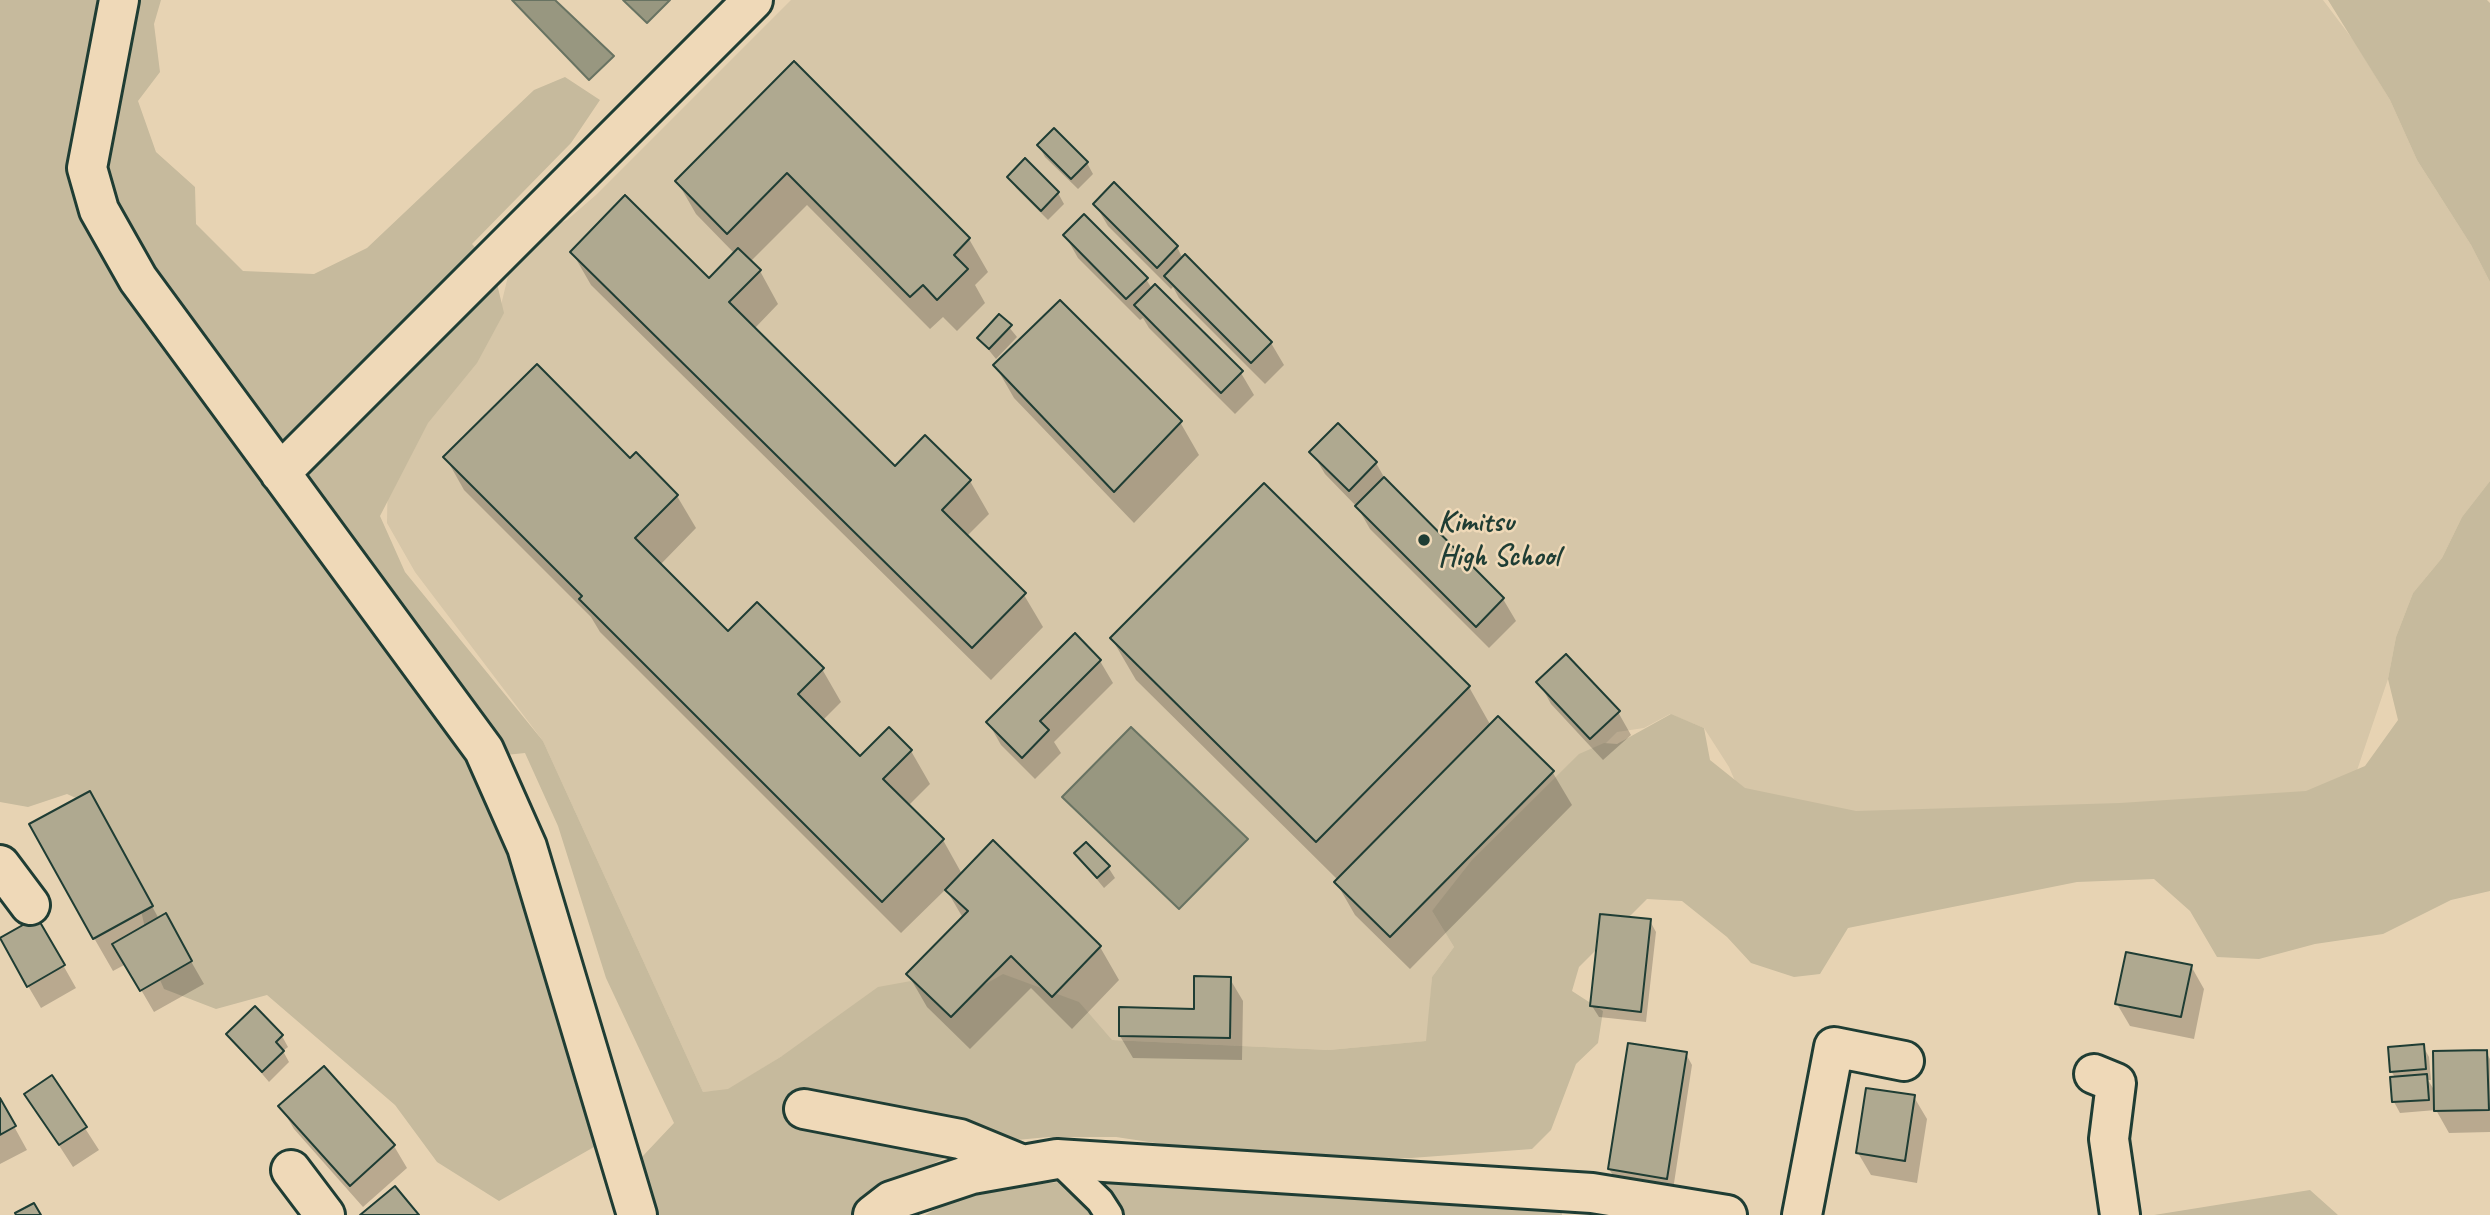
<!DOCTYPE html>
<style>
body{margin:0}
canvas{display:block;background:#e7d3b3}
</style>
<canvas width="2490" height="1215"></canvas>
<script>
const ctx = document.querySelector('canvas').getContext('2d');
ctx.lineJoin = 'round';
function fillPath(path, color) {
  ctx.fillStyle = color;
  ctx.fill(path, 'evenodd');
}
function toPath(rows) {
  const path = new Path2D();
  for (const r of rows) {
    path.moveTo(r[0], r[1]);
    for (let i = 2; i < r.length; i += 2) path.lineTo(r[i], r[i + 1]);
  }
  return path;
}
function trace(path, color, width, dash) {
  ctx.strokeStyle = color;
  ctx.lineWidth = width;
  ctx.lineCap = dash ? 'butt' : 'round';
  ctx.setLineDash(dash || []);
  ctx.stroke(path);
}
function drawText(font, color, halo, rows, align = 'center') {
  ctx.font = font + ' Caveat,sans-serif';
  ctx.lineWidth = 5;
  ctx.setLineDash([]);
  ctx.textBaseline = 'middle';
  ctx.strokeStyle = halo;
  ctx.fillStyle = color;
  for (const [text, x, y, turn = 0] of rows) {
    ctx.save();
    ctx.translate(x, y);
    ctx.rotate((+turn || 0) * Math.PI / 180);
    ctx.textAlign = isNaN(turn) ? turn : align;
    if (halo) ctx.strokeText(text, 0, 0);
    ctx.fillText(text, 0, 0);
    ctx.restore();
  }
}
const built = toPath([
 [791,0,2323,0,2354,41,2390,100,2417,160,2471,245,2490,282,2490,481,2462,517,2442,558,2413,593,2396,637,2388,679,2348,797,1982,842,1741,795,1729,767,1704,728,1670,714,1644,728,1617,732,1489,860,1432,911,1454,947,1432,977,1427,1041,1329,1050,1112,1040,782,1056,728,1090,703,1092,543,741,415,572,387,523,388,467,496,326,509,272,549,228,567,220,596,195]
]);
const green = toPath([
 [0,0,161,0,154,24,160,72,138,101,156,152,195,187,196,224,243,271,314,274,367,248,534,90,565,77,600,100,571,143,472,244,493,267,504,313,477,363,428,423,380,516,405,572,543,741,703,1092,728,1089,782,1056,878,987,911,981,949,1005,1003,974,1079,1002,1112,1040,1329,1050,1426,1041,1432,977,1454,947,1432,911,1472,860,1579,754,1604,743,1617,744,1671,714,1704,728,1710,760,1745,788,1856,811,2120,803,2306,791,2365,766,2398,720,2388,679,2396,637,2413,593,2442,558,2462,517,2490,481,2490,891,2451,900,2383,934,2315,944,2259,959,2217,957,2190,911,2154,879,2077,882,1848,928,1820,974,1794,977,1751,963,1727,937,1682,901,1647,899,1579,967,1572,991,1603,1011,1598,1043,1576,1064,1551,1130,1532,1149,1411,1158,1249,1157,1116,1137,1049,1137,973,1144,920,1170,861,1215,656,1215,641,1158,674,1123,606,978,558,826,525,753,496,756,541,963,583,1036,599,1115,594,1147,499,1201,437,1162,395,1105,267,995,216,1009,164,989,153,964,140,906,87,803,67,794,28,807,0,802],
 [2328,0,2487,0,2490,3,2490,282,2471,245,2417,160,2390,100],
 [1141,1180,1561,1205,1562,1215,925,1215,970,1192,1058,1182],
 [2310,1190,2338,1215,2154,1215]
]);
const water = toPath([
 [512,0,555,0,614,56,589,80,512,0],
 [623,0,670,0,647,23,623,0],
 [1131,727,1248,839,1179,909,1062,797,1131,727]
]);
const shadow = toPath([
 [794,64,969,239,988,272,975,285,985,303,957,331,943,317,930,329,807,205,750,262,760,271,778,304,754,329,895,469,970,481,989,514,966,537,1024,595,1043,627,991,680,591,285,572,252,709,281,735,254,696,214,677,181],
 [1039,146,1087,163,1093,174,1078,189,1045,157],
 [1025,161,1058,193,1064,204,1048,220,1016,188,1009,177],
 [1114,185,1177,247,1183,259,1271,343,1284,365,1265,384,1179,298,1173,287,1171,289,1108,226,1095,204],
 [1065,235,1146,279,1152,289,1241,373,1254,395,1235,414,1149,328,1143,318,1140,320,1078,258],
 [1000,316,1017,337,996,359,979,338],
 [995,365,1180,422,1199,455,1134,523,1014,398],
 [1312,452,1376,463,1388,484,1503,599,1516,621,1489,648,1370,529,1358,508,1325,474],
 [446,458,630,460,677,496,696,528,660,565,728,634,822,669,841,702,822,721,860,758,911,751,930,784,908,806,943,840,962,874,993,842,1100,947,1119,980,1072,1029,1031,988,970,1049,927,1007,908,974,963,918,946,889,901,933,600,632,591,617,464,490],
 [1264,486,1469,687,1491,726,1498,718,1553,773,1572,805,1410,969,1355,915,1336,882,1338,880,1136,680,1112,639],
 [1100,661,1113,683,1054,742,1061,753,1035,779,1001,745,988,722],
 [1539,682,1618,712,1631,735,1603,760,1551,704],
 [108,826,159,919,165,916,204,984,154,1012,126,964,113,971,94,938],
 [1076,854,1108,867,1115,878,1104,888],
 [37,919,76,988,41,1008,1,940],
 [1650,921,1656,932,1646,1022,1599,1017,1592,1006],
 [2191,966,2204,989,2194,1039,2130,1026,2117,1004],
 [1230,979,1243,1001,1242,1060,1133,1058,1120,1036,1196,1011],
 [228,1034,282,1036,288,1047,283,1051,289,1062,269,1082],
 [2423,1046,2429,1057,2431,1080,2428,1080,2436,1093,2486,1052,2490,1059,2490,1132,2449,1133,2436,1110,2400,1113,2394,1102,2396,1079,2391,1071],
 [1686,1054,1692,1065,1673,1190,1616,1180,1609,1169],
 [52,1077,99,1150,73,1167,40,1116],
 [1914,1097,1927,1119,1917,1183,1871,1175,1858,1153],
 [0,1101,27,1150,0,1164],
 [281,1107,394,1146,407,1168,363,1207,294,1129]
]);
const building = toPath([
 [794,61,970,238,954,255,968,269,937,300,923,285,910,297,787,173,727,234,675,181,794,61],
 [1054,128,1088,162,1071,179,1037,145,1054,128],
 [1025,158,1059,192,1041,211,1007,177,1025,158],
 [1114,182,1178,246,1157,268,1093,204,1114,182],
 [625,195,709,278,738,248,761,270,729,302,895,466,925,435,971,480,942,510,1026,593,972,648,570,252,625,195],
 [1084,214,1148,278,1126,299,1063,235,1084,214],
 [1185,254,1272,342,1251,363,1164,276,1185,254],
 [1155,284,1243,371,1221,393,1134,305,1155,284],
 [1060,300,1182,421,1114,492,993,365,1060,300],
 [999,314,1012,325,989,349,977,338,999,314],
 [537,364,630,458,636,452,678,495,635,538,728,631,757,602,824,668,798,694,860,756,889,727,912,750,883,779,944,839,882,902,579,599,582,596,443,457,537,364],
 [1338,423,1377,462,1349,491,1309,452,1338,423],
 [1384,477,1504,598,1476,627,1355,506,1384,477],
 [1264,483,1470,686,1316,842,1110,638,1264,483],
 [1075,633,1101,660,1040,721,1049,730,1022,758,986,722,1075,633],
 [1566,654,1620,711,1590,739,1536,682,1566,654],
 [1498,716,1554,771,1390,937,1334,882,1498,716],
 [90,791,153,906,93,939,29,824,90,791],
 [993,840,1101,946,1052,997,1011,956,951,1017,906,974,968,911,945,890,993,840],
 [1086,842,1110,866,1097,878,1074,853,1086,842],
 [166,913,192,961,140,991,112,944,166,913],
 [1600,914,1651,919,1641,1012,1590,1006,1600,914],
 [37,917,65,965,27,987,0,938,37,917],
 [2126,952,2192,965,2181,1017,2115,1004,2126,952],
 [1194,976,1231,977,1230,1038,1119,1036,1119,1007,1194,1009,1194,976],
 [255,1006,283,1035,276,1042,284,1051,262,1072,226,1034,255,1006],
 [1628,1043,1687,1052,1667,1179,1608,1169,1628,1043],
 [2424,1044,2426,1069,2390,1072,2388,1047,2424,1044],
 [2487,1050,2489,1110,2434,1111,2433,1051,2487,1050],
 [324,1066,395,1145,350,1186,278,1106,324,1066],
 [2427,1074,2429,1100,2392,1102,2390,1077,2427,1074],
 [52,1075,87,1127,59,1145,24,1094,52,1075],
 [1866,1088,1915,1095,1905,1161,1856,1153,1866,1088],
 [0,1098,16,1126,0,1135,0,1098],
 [395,1186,419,1215,360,1215,395,1186],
 [34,1203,41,1215,16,1215,15,1213,34,1203]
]);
const service = toPath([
 [1057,1159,1100,1201,1109,1215]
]);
const minor = toPath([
 [119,0,87,168,99,210,138,279,484,750,527,847,637,1215],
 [280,473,753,0],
 [0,865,30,905],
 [2094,1074,2116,1083,2109,1139,2120,1215],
 [804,1109,960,1139,1023,1165],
 [291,1170,325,1215],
 [873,1215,891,1201,972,1174,1057,1159,1592,1193,1727,1215],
 [1802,1215,1834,1047,1904,1061]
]);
const markers = [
 [1424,540,7,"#1f3d34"]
];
const poiNames = [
 ["Kimitsu",1438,523],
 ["High School",1438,557]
];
fillPath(built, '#d6c6a8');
fillPath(green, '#c6ba9d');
fillPath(water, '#989780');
trace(water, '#687362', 2);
fillPath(shadow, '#0003');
fillPath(building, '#afa990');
trace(building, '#1f3d34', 2);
trace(service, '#1f3d34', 32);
trace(minor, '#1f3d34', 44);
trace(service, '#efd9b8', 26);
trace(minor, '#efd9b8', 38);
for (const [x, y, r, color] of markers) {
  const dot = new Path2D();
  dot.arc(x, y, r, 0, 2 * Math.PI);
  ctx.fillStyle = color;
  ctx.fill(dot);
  trace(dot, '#efd9b8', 2.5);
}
drawText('bold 30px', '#1f3d34', '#efd9b8', poiNames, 'left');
</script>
